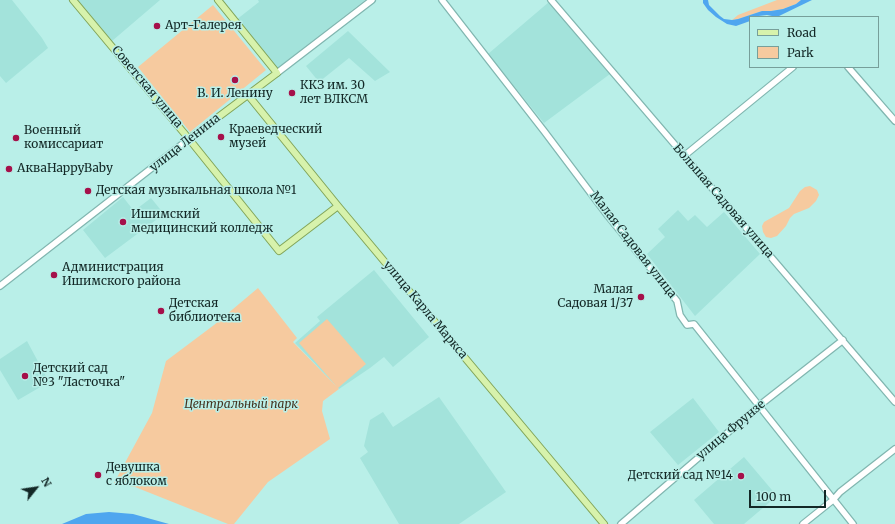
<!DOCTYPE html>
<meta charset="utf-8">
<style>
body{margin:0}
#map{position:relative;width:895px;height:524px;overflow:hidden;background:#b9efe8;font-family:Merriweather,serif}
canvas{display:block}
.legend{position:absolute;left:749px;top:16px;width:130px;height:52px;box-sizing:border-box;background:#b9efe8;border:1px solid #779f9a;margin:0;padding:5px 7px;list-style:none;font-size:12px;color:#132826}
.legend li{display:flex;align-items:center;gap:8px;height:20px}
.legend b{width:20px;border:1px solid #779f9a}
.north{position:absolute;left:16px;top:468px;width:40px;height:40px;-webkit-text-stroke:3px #b9efe8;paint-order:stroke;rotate:60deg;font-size:11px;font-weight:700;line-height:16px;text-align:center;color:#132826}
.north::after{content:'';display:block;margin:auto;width:14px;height:18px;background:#132826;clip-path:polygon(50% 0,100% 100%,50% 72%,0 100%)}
.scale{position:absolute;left:749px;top:490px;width:77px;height:18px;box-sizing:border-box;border:2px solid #132826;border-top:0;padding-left:5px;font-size:12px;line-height:14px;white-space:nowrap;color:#132826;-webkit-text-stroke:3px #b9efe8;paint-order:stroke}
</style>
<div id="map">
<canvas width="895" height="524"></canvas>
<ul class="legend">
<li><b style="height:5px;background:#d7f2ac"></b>Road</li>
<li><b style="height:11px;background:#f6ca9f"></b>Park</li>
</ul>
<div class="north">N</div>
<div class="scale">100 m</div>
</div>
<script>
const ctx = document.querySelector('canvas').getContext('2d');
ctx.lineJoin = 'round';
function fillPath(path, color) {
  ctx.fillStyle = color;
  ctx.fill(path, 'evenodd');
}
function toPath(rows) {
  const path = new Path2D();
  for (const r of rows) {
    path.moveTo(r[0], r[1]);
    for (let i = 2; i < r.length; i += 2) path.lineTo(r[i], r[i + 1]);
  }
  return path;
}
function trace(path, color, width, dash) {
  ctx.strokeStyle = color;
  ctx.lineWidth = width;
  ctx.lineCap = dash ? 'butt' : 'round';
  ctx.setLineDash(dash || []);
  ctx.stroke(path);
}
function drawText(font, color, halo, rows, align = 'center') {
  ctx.font = font + ' Merriweather,serif';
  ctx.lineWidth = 3;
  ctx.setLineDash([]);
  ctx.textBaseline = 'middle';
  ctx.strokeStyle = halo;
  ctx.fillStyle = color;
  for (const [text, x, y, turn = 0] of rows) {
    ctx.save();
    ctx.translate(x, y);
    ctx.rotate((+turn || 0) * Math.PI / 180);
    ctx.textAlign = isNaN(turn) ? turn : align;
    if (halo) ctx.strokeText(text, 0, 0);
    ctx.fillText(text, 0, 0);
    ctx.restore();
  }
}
const built = toPath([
 [0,0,12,0,42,38,48,48,6,83,0,76],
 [78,0,160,0,112,41],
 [258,0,365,0,276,69,236,20,259,2],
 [549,2,610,74,544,123,488,54],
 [348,31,390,72,375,81,349,58,319,82,306,66],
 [123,197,134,211,151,198,164,214,105,258,83,230],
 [678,210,688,221,695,215,707,227,724,212,760,254,695,316,647,254,665,237,658,229],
 [374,270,429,337,393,367,384,357,370,368,339,389,295,343,320,321,317,317],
 [27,341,49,382,18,400,0,370,0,359],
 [439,397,506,492,459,524,399,524,360,458,368,452,364,446,370,420,383,412,393,427],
 [693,398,719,432,678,465,650,432],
 [744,457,777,496,744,524,714,524,694,500]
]);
const green = toPath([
 [777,0,801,0,796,4,783,9,771,11,762,11,738,19,732,20,738,15],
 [213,5,266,70,190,132,138,67],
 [810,186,817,190,819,195,816,201,809,208,794,214,790,218,786,226,777,236,771,238,766,237,763,232,762,226,764,222,789,208,800,191,805,187],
 [258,288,297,338,293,342,337,387,299,343,327,319,366,364,338,388,339,389,323,401,322,411,330,439,268,482,234,524,228,524,135,487,114,483,152,413,166,361,214,325]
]);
const water = toPath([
 [703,0,708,0,709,5,720,16,724,19,732,20,738,19,762,11,771,11,783,9,796,4,801,0,812,0,777,17,767,15,750,17,750,21,736,26,727,24,716,17,708,10,703,3],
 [109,512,133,514,169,524,62,524,86,514]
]);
const secondary = toPath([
 [442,0,544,131,608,216,677,301,680,315,687,325,694,324,853,524],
 [551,0,895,402],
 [848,67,895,121],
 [277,73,372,0],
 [684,156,793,67],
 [0,286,189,139],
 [621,524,760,405,843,340],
 [803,524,833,500,840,492,895,449]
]);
const primary = toPath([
 [73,0,189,139,279,251,338,206],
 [248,95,338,206,604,524],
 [189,139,277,73,218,0]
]);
const markers = [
 [157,26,4,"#a5104a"],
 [235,80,4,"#a5104a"],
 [292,93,4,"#a5104a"],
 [221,137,4,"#a5104a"],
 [16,138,4,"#a5104a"],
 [9,169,4,"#a5104a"],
 [88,191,4,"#a5104a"],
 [123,222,4,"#a5104a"],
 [54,275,4,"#a5104a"],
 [641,297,4,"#a5104a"],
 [161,311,4,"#a5104a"],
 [25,376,4,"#a5104a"],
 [98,475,4,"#a5104a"],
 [741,476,4,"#a5104a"]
];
const poiNames = [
 ["Арт-Галерея",165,26],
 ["ККЗ им. 30",300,86],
 ["лет ВЛКСМ",300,100],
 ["В. И. Ленину",235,94,"center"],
 ["Краеведческий",229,130],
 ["музей",229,144],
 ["Военный",24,131],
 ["комиссариат",24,145],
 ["АкваHappyBaby",17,169],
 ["Детская музыкальная школа №1",96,191],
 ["Ишимский",131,215],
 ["медицинский колледж",131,229],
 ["Администрация",62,268],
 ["Ишимского района",62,282],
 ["Малая",633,290,"right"],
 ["Садовая 1/37",633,304,"right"],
 ["Детская",169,304],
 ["библиотека",169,318],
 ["Детский сад",33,369],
 ["№3 \"Ласточка\"",33,383],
 ["Девушка",106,468],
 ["с яблоком",106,482],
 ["Детский сад №14",733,476,"right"]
];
const streetNames = [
 ["Советская улица",147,87,50],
 ["улица Ленина",185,143,-38],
 ["Большая Садовая улица",723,201,49],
 ["Малая Садовая улица",633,245,52],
 ["улица Карла Маркса",425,310,50],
 ["улица Фрунзе",731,430,-40]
];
const parkNames = [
 ["Центральный парк",241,405]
];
fillPath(built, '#a3e3db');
fillPath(green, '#f6ca9f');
fillPath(water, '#4fa6ef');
trace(secondary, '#81b6b0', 8);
trace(primary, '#82a559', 8);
trace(secondary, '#fff', 5.5);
trace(primary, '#d7f2ac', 6);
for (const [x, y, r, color] of markers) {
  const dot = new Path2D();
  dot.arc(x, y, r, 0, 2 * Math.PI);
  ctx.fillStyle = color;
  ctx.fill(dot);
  trace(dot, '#b9efe8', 1.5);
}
drawText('12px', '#132826', '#b9efe8', poiNames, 'left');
drawText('12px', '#132826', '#b9efe8', streetNames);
drawText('italic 12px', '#463421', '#b9efe8', parkNames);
</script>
